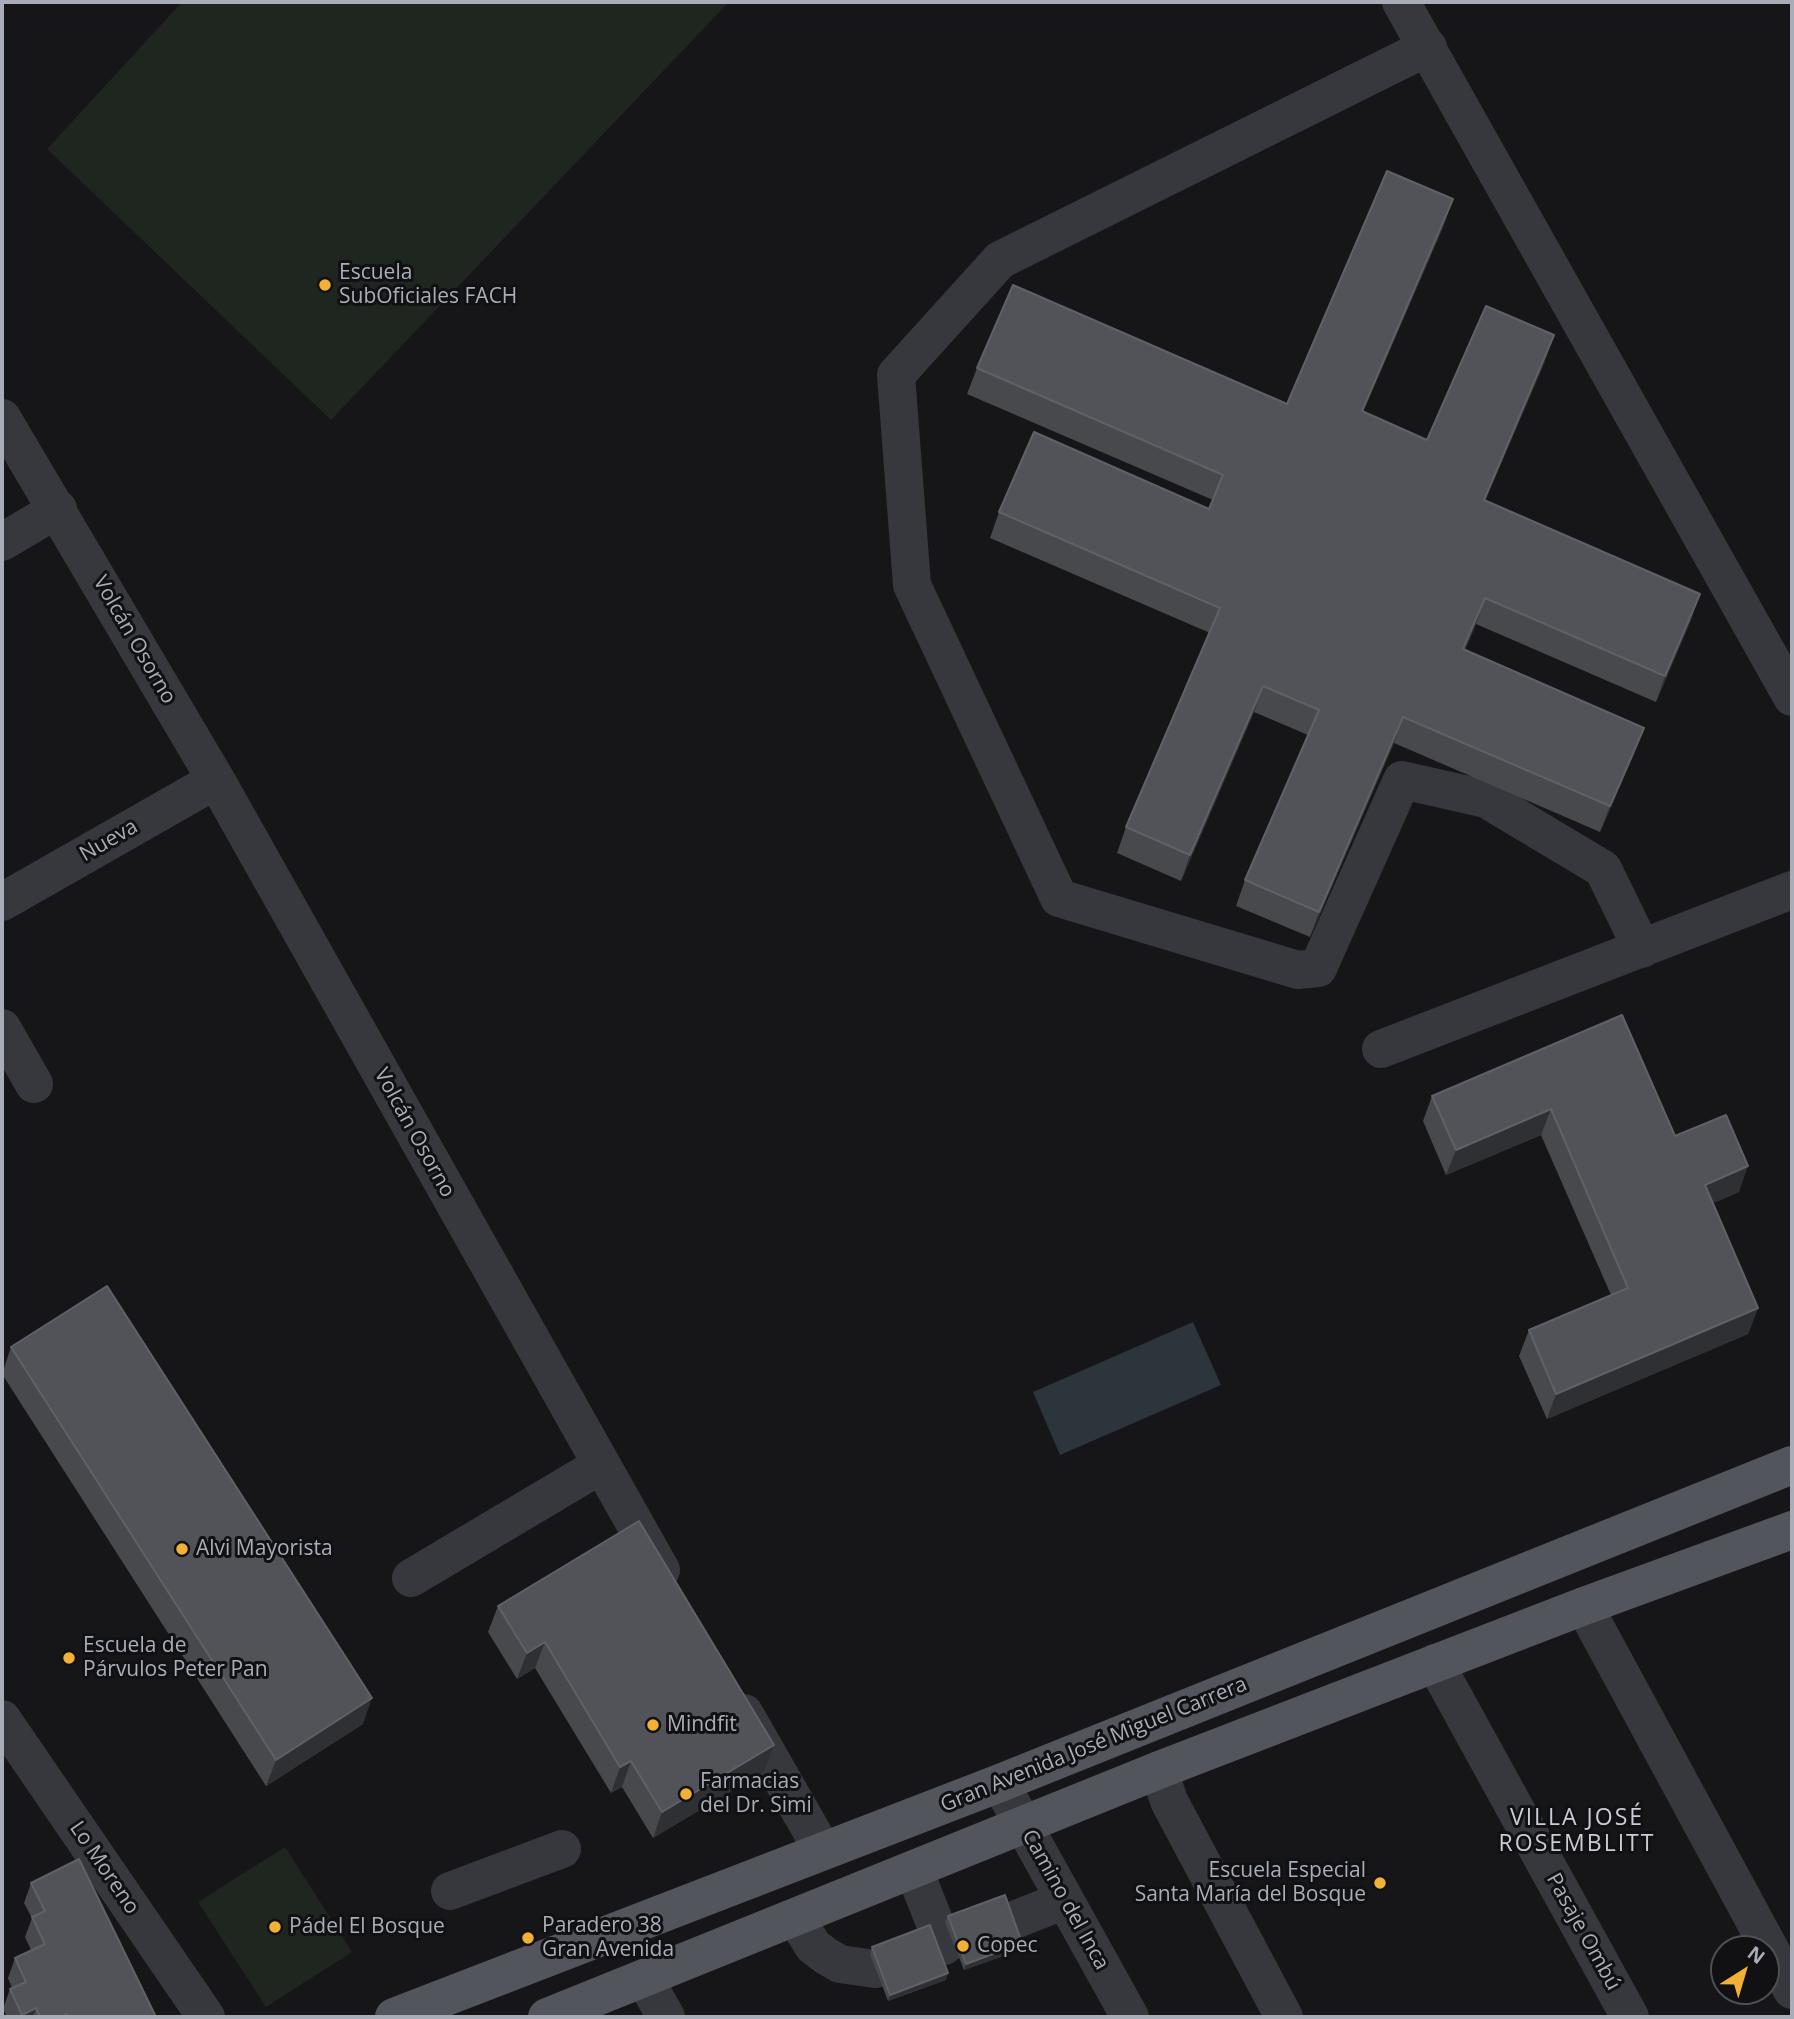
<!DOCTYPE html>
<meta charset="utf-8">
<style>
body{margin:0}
#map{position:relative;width:1794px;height:2019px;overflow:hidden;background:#161618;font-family:"Open Sans",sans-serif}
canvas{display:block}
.frame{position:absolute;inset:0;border:4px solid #a8adb8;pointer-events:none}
.north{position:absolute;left:1710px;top:1935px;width:70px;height:70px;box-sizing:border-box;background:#111113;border:2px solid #4d4f55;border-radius:50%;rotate:37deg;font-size:19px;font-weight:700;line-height:28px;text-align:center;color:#a8adb8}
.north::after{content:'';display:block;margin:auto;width:24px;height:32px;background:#f2b134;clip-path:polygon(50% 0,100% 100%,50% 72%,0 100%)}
</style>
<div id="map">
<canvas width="1794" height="2019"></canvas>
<div class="frame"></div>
<div class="north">N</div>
</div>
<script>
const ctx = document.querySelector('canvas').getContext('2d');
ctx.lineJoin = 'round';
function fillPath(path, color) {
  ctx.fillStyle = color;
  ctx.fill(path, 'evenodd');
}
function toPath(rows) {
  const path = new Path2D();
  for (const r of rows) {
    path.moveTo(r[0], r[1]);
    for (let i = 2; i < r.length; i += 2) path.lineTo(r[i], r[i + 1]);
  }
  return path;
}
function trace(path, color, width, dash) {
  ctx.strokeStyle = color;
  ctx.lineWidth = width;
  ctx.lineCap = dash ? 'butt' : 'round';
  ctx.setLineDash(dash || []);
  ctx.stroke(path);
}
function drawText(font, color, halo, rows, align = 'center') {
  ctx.font = font + ' "Open Sans",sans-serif';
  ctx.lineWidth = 6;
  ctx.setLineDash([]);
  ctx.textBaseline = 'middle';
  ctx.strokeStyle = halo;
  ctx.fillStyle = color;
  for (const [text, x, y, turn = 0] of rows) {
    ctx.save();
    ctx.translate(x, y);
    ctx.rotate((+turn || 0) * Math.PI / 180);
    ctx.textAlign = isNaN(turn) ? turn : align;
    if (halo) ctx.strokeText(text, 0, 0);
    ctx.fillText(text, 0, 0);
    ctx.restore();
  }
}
const green = toPath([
 [182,2,729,2,331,420,47,149],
 [285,1847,352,1952,266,2007,198,1902]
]);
const water = toPath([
 [1193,1322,1221,1385,1060,1455,1033,1392]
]);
const minor = toPath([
 [1401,2,1792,697],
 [1428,47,1000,260,896,375,912,585,1059,898,1298,970,1318,968,1402,780,1486,799,1603,869,1642,949],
 [2,418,216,780,661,1570],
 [2,542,58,509],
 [2,902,216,780],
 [2,1028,34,1084],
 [1381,1049,1792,890],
 [411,1578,601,1465],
 [1584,1606,1792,1990],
 [1435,1663,1630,2017],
 [744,1713,823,1851],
 [2,1719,206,2017],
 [1159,1770,1169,1801,1284,2017],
 [1000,1783,1130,2017],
 [914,1870,944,1946],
 [450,1891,562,1849],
 [796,1918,813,1946,826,1956,840,1964,875,1969],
 [1009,1922,1065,1900],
 [645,1980,666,2017]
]);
const major = toPath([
 [394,2017,1000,1783,1792,1465],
 [547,2017,1159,1770,1584,1606,1792,1530]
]);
const wall = toPath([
 [1444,225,1363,412,1427,440,1545,361,1485,501,1691,620,1656,702,1476,624,1465,650,1634,754,1600,832,1394,743,1310,937,1236,906,1245,880,1308,735,1254,712,1181,881,1117,853,1126,827,1210,633,990,538,999,512,1209,509,1213,500,967,394,977,368,1287,404],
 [1622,1015,1675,1136,1739,1192,1713,1203,1758,1308,1748,1334,1547,1419,1519,1356,1529,1330,1611,1295,1541,1135,1446,1175,1423,1121,1432,1096],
 [11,1347,363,1724,266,1786,2,1374],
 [498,1606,774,1745,765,1771,653,1838,622,1787,611,1793,535,1668,517,1679,488,1632],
 [31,1883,156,2017,7,2017,3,2009,10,1989,12,1988,8,1978,15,1958,31,1950,25,1937,32,1918,24,1903],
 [948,1916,1020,1950,964,1970,945,1922],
 [872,1947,946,1980,888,2001,870,1954]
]);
const shadedWall = toPath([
 [1453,199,1444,225,1352,437,1362,411],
 [1554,335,1545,361,1474,526,1484,500],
 [1700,594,1691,620,1656,702,1665,676],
 [1485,598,1476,624,1454,675,1463,649],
 [1263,686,1254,712,1181,881,1190,855],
 [1403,717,1394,743,1310,937,1319,912],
 [1644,728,1634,754,1600,832,1610,806],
 [1551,1109,1541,1135,1446,1175,1456,1150],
 [1748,1166,1739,1192,1695,1211,1705,1185],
 [1758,1308,1748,1334,1547,1419,1556,1394],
 [545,1642,535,1668,517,1679,527,1653],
 [372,1698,363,1724,266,1786,276,1760],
 [774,1745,765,1771,653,1838,662,1812],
 [631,1761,622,1787,611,1793,620,1767],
 [1022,1943,1020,1950,964,1970,966,1964],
 [948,1973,946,1980,888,2001,890,1995],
 [36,2008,33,2017,22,2017,22,2015]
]);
const building = toPath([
 [1387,171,1453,199,1362,411,1427,440,1486,306,1554,335,1484,500,1700,594,1665,676,1485,598,1463,649,1644,728,1610,806,1403,717,1319,912,1245,880,1319,710,1263,686,1190,855,1126,827,1220,608,999,512,1034,432,1209,509,1223,475,977,368,1013,285,1287,404,1387,171],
 [1622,1015,1675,1136,1726,1115,1748,1166,1705,1185,1758,1308,1556,1394,1529,1330,1628,1288,1551,1109,1456,1150,1432,1096,1622,1015],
 [107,1286,372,1698,276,1760,11,1347,107,1286],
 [639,1521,774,1745,662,1812,631,1761,620,1767,545,1642,527,1653,498,1606,639,1521],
 [79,1859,156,2017,68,2017,67,2014,60,2017,40,2017,36,2008,22,2015,10,1989,26,1982,15,1958,45,1944,32,1917,45,1911,31,1883,79,1859],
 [1005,1895,1022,1943,966,1964,948,1916,1005,1895],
 [930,1925,948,1973,890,1995,872,1947,930,1925]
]);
const markers = [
 [325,285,7,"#f2b134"],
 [182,1549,7,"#f2b134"],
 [69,1658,7,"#f2b134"],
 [653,1725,7,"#f2b134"],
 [686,1794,7,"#f2b134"],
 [1380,1883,7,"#f2b134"],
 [275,1927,7,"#f2b134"],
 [528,1938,7,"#f2b134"],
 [963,1946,7,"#f2b134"]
];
const poiNames = [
 ["Escuela",339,273],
 ["SubOficiales FACH",339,297],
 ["Alvi Mayorista",196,1549],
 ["Escuela de",83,1646],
 ["Párvulos Peter Pan",83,1670],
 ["Mindfit",667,1725],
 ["Farmacias",700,1782],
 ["del Dr. Simi",700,1806],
 ["Escuela Especial",1366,1871,"right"],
 ["Santa María del Bosque",1366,1895,"right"],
 ["Paradero 38",542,1926],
 ["Gran Avenida",542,1950],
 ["Pádel El Bosque",289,1927],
 ["Copec",977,1946]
];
const streetNames = [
 ["Volcán Osorno",134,640,60],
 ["Nueva",109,841,-30],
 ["Volcán Osorno",414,1133,61],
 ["Gran Avenida José Miguel Carrera",1094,1745,-22],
 ["Lo Moreno",104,1868,56],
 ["Camino del Inca",1065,1900,61],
 ["Pasaje Ombú",1583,1932,61]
];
const neighbourhoodNames = [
 ["VILLA JOSÉ",1577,1818],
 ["ROSEMBLITT",1577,1844]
];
fillPath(green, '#1e261f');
fillPath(water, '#2c353c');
trace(minor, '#37383d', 38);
trace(major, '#53555c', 38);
fillPath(wall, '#47494d');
fillPath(shadedWall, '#2f3033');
fillPath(building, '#525359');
trace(building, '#5f6168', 2);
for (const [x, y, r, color] of markers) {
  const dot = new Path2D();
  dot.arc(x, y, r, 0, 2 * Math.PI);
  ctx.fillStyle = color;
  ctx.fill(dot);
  trace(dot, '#111113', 2.5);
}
drawText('21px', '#a8adb8', '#111113', poiNames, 'left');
drawText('21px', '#a8adb8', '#111113', streetNames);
ctx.letterSpacing = '2px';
drawText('23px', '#c9ccd4', '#111113', neighbourhoodNames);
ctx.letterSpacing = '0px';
</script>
